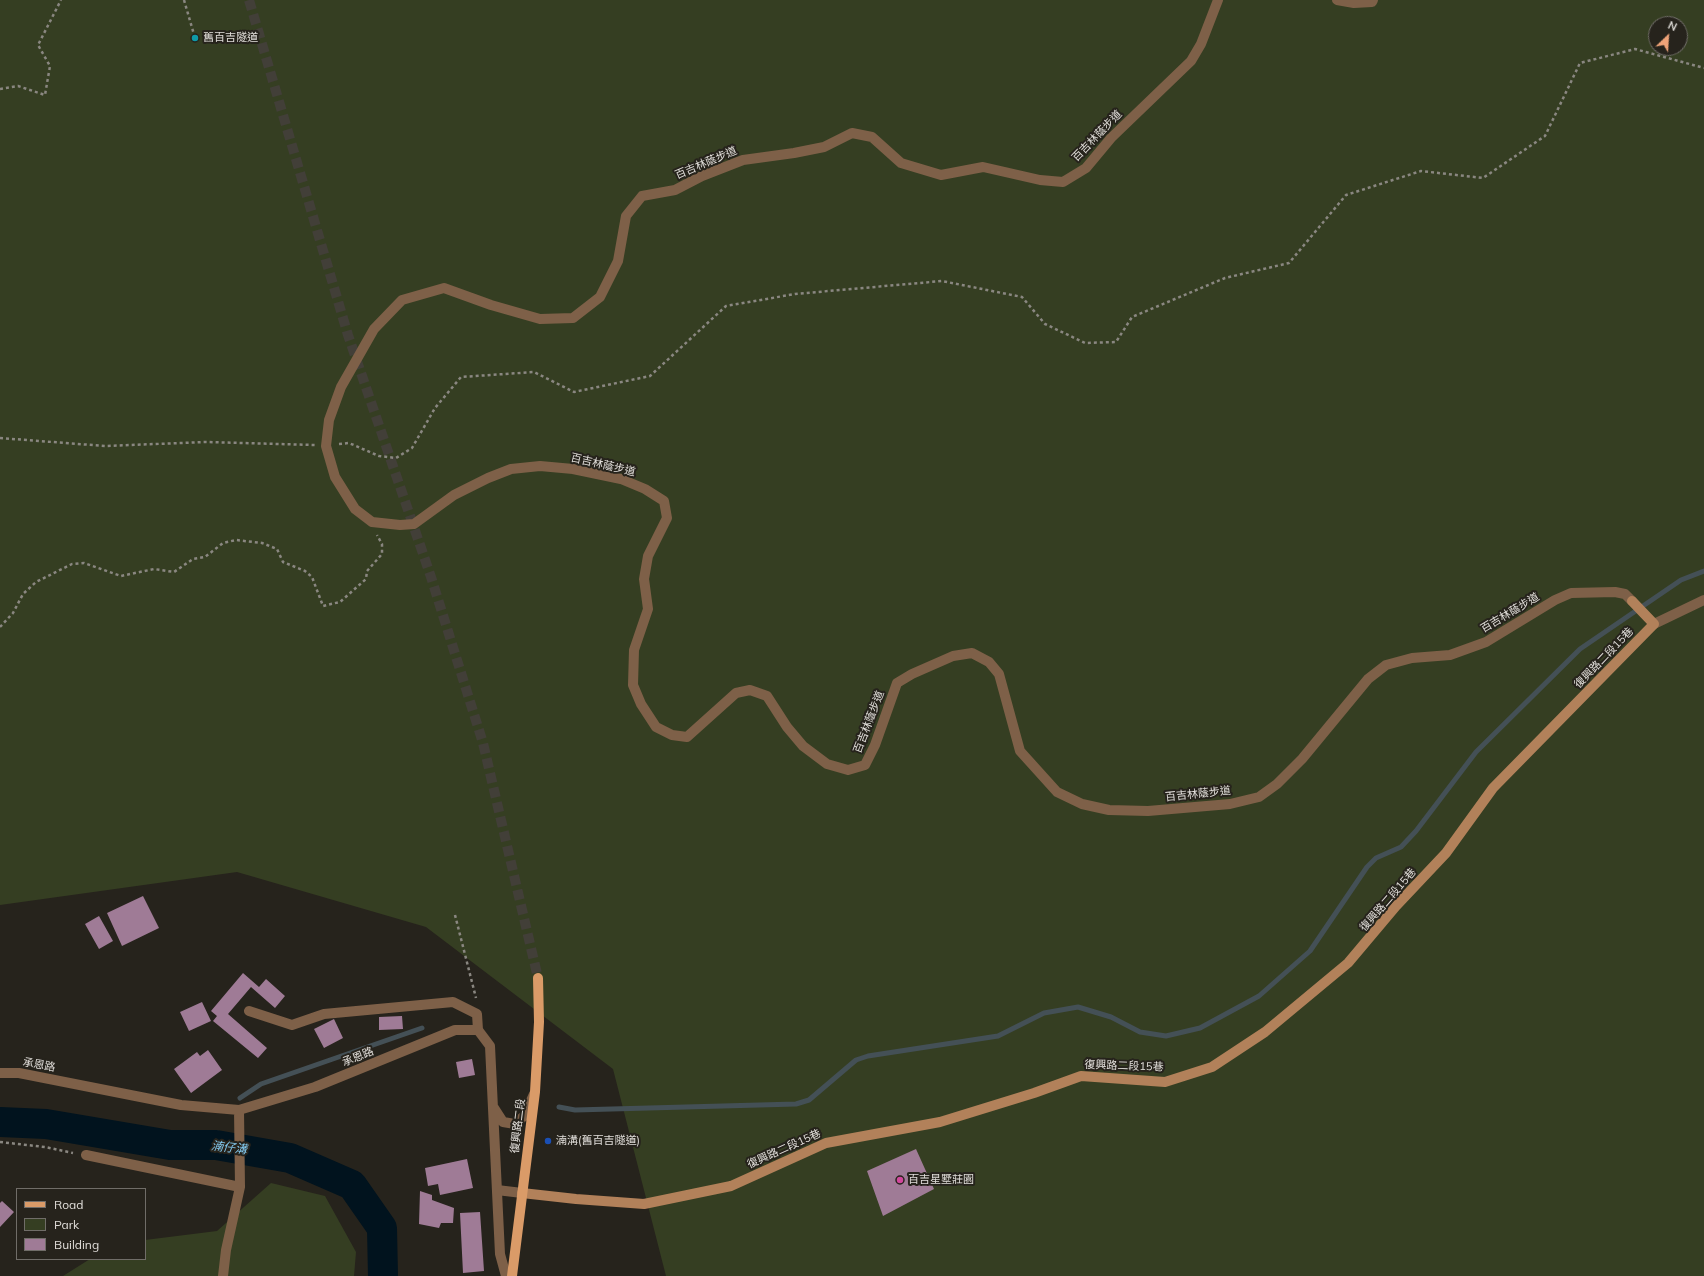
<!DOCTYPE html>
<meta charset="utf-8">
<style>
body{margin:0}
#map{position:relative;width:1704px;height:1276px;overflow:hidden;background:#26231c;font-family:Mulish,sans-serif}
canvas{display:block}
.legend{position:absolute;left:16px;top:1188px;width:130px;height:72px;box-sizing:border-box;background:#26231c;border:1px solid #706d68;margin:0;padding:5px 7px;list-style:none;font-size:12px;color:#e0ddd9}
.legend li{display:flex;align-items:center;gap:8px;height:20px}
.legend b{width:20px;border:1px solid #706d68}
.north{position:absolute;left:1648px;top:16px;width:40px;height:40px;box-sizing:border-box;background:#26231c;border:1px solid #706d68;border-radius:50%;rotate:25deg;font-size:11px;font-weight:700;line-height:16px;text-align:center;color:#e0ddd9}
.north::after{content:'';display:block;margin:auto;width:14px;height:18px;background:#efa378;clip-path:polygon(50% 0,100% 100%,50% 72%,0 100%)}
</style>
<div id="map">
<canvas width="1704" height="1276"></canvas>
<ul class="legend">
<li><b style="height:5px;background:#da9b68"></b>Road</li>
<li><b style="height:11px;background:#353e22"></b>Park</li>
<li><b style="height:11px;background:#9f7b96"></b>Building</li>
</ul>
<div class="north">N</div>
</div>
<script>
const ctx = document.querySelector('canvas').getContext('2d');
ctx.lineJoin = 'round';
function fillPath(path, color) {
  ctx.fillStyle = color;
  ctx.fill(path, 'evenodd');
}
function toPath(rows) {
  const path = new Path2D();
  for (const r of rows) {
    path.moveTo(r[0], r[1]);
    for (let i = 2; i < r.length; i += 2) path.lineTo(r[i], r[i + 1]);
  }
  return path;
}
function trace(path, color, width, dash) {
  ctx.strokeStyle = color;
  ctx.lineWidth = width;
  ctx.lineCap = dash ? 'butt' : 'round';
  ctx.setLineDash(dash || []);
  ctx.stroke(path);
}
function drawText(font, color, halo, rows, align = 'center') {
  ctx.font = font + ' Mulish,"Noto Sans TC",sans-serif';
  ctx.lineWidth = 4;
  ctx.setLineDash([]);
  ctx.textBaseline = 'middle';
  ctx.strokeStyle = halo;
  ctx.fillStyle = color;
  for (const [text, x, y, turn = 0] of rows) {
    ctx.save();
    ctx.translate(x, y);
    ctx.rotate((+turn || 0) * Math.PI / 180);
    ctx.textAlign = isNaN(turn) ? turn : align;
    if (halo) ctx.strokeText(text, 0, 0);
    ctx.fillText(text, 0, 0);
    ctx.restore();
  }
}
const green = toPath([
 [0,0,1704,0,1704,1276,666,1276,613,1069,426,927,237,872,0,905],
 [1656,24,1680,24,1680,48,1656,48],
 [271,1183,325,1196,356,1252,354,1276,63,1276,90,1259,145,1259,145,1240,217,1231]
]);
const stream = toPath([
 [240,1098,261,1084,422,1028],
 [559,1107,575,1110,796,1104,809,1100,856,1060,868,1056,998,1036,1044,1013,1078,1007,1111,1017,1140,1032,1166,1036,1200,1028,1259,996,1310,951,1367,867,1376,858,1401,847,1416,831,1476,752,1580,649,1681,580,1704,571],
 [216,1145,218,1133]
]);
const river = toPath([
 [0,1122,46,1124,170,1145,216,1145,290,1158,352,1185,382,1228,383,1276]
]);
const building = toPath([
 [143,896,159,928,122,946,107,913],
 [99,916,113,941,99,949,85,924],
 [243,973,259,987,266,979,285,996,275,1008,251,987,228,1014,267,1048,258,1058,213,1021,217,1016,211,1011],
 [202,1002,211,1021,189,1031,180,1012],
 [402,1016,403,1029,379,1030,379,1017],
 [334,1019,343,1038,324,1048,314,1029],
 [208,1050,222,1070,191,1093,174,1069,197,1052,200,1056],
 [472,1059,475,1075,459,1078,456,1062],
 [916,1149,934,1189,883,1216,867,1171],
 [467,1159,473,1188,440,1195,438,1184,428,1186,425,1168],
 [420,1191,432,1195,432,1200,454,1208,453,1223,441,1223,439,1228,419,1224],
 [2,1201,14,1212,0,1227,0,1203],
 [480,1212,484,1271,463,1273,460,1213]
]);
const primaryTunnel = toPath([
 [249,0,348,335,431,577,483,743,538,978]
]);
const path = toPath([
 [184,0,195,38],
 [0,89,18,86,45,95,50,66,38,45,61,0],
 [0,438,105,446,206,442,315,445],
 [339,444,349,443,379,456,396,458,412,448,435,408,461,377,534,372,574,392,650,376,726,306,795,294,942,281,1022,297,1045,324,1085,343,1116,342,1132,317,1225,278,1289,263,1346,195,1421,171,1483,178,1545,136,1580,63,1635,49,1704,68],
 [0,627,13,613,23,594,36,582,72,564,84,563,121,576,154,569,174,572,193,559,205,557,223,543,236,540,262,543,277,549,283,562,305,571,312,577,323,606,331,604,340,602,366,579,367,571,382,554,382,544,377,535],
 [455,915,476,998],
 [0,1142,45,1147,73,1153]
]);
const street = toPath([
 [1218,0,1201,44,1191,61,1111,138,1086,168,1063,182,1040,180,983,167,941,175,901,163,872,137,852,133,824,147,794,153,743,160,702,176,675,190,642,196,626,216,618,261,600,297,573,318,540,319,491,305,444,288,402,300,374,329,341,387,329,420,326,446,335,477,355,509,372,522,400,525,414,524,454,495,488,478,511,469,540,466,573,469,621,479,645,489,664,501,667,518,648,556,644,579,648,609,634,650,633,685,641,704,656,727,672,735,687,737,736,693,750,690,767,696,787,727,803,746,827,764,848,770,865,765,875,745,897,683,912,674,953,656,972,653,989,662,999,674,1020,751,1057,792,1082,804,1109,810,1148,811,1230,804,1259,797,1277,784,1302,759,1368,679,1386,665,1412,658,1450,655,1486,642,1555,600,1571,593,1615,592,1625,594,1632,601],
 [1337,0,1354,3,1372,2,1373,0],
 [1654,624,1704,600],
 [249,1011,292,1025,324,1014,453,1002,477,1014,478,1030],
 [0,1073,19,1073,181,1105,239,1110,315,1087,455,1030,478,1030,490,1046,500,1254,506,1276],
 [494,1108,503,1122,515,1124,524,1116,534,1094],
 [86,1155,240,1187],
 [497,1190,522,1193],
 [223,1276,226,1250,240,1187,239,1110]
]);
const secondary = toPath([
 [522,1193,576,1199,644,1204,731,1186,826,1143,940,1122,1034,1093,1081,1076,1165,1082,1212,1067,1265,1032,1348,963,1396,906,1446,853,1493,788,1654,624,1632,601]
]);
const primary = toPath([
 [512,1276,535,1092,539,1022,538,978]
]);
const markers = [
 [195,38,4,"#0f9aa8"],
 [548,1141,4,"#1a4fb4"],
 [900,1180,4,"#d1479c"]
];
const poiNames = [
 ["舊百吉隧道",203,38],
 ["湳溝(舊百吉隧道)",556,1141],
 ["百吉星墅莊園",908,1180]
];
const streetNames = [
 ["百吉林蔭步道",1097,136,-46],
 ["百吉林蔭步道",706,163,-23],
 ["百吉林蔭步道",603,465,13],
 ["百吉林蔭步道",1510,613,-31],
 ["復興路二段15巷",1604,658,-46],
 ["百吉林蔭步道",869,722,-69],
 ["百吉林蔭步道",1198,794,-6],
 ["復興路二段15巷",1388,900,-49],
 ["承恩路",358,1057,-22],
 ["承恩路",39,1065,10],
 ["復興路二段15巷",1124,1066,2],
 ["復興路二段",518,1126,-83],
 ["復興路二段15巷",784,1149,-24]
];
const waterNames = [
 ["湳仔溝",229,1148,7]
];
fillPath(green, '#353e22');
trace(stream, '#445056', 5);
trace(river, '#01131e', 30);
fillPath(building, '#9f7b96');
trace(primaryTunnel, '#423f38', 10, [10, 5]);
trace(path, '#8a8781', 2.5, [3, 3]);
trace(street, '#7e6048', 10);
trace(secondary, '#b2815a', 10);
trace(primary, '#da9b68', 10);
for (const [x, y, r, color] of markers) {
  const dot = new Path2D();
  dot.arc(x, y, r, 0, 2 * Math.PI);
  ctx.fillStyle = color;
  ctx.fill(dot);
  trace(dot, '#26231c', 1.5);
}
drawText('11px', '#e0ddd9', '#26231c', poiNames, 'left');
drawText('11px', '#e0ddd9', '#26231c', streetNames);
drawText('italic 12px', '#84caf0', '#26231c', waterNames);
</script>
